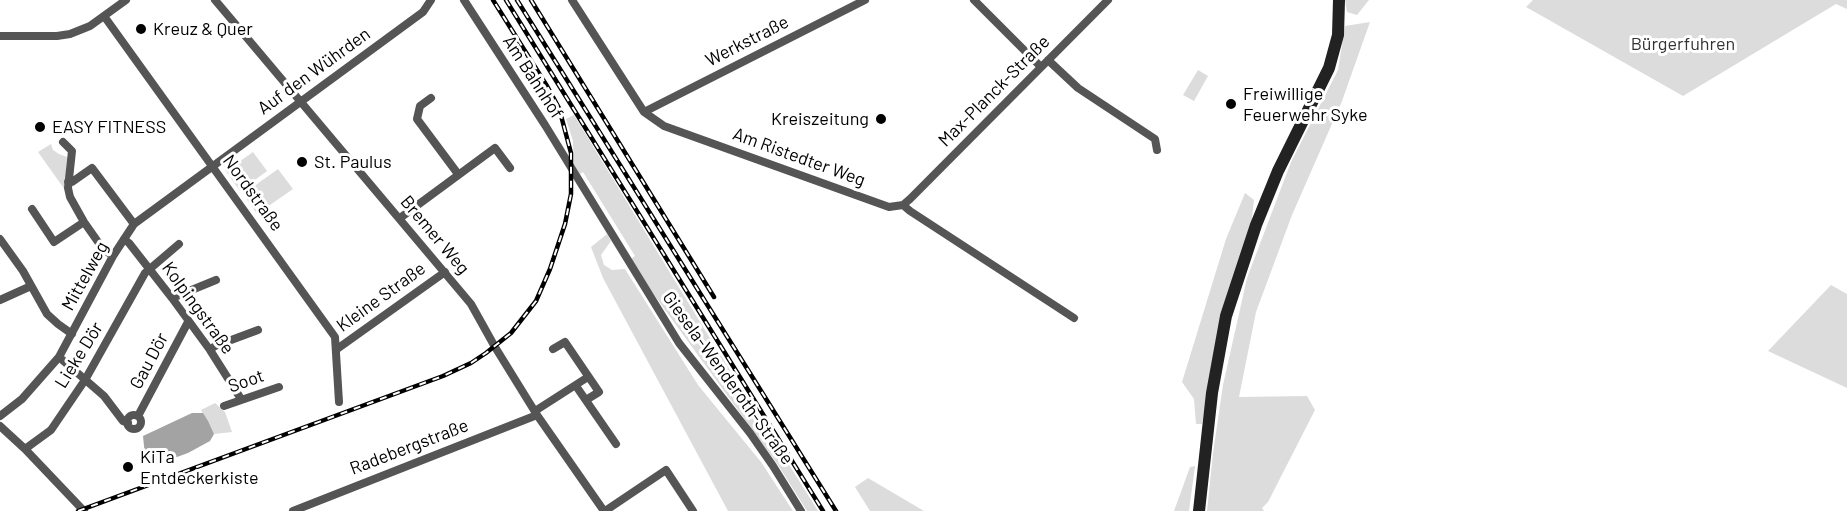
<!DOCTYPE html>
<meta charset="utf-8">
<style>
body{margin:0}
canvas{display:block;background:#fff}
</style>
<canvas width="1847" height="511"></canvas>
<script>
const ctx = document.querySelector('canvas').getContext('2d');
ctx.lineJoin = 'round';
function fillPath(path, color) {
  ctx.fillStyle = color;
  ctx.fill(path, 'evenodd');
}
function toPath(rows) {
  const path = new Path2D();
  for (const r of rows) {
    if (r.length === 3) {
      path.moveTo(r[0] + r[2], r[1]);
      path.arc(r[0], r[1], r[2], 0, 2 * Math.PI);
      continue;
    }
    path.moveTo(r[0], r[1]);
    for (let i = 2; i < r.length; i += 2) path.lineTo(r[i], r[i + 1]);
  }
  return path;
}
function trace(path, color, width, dash) {
  ctx.strokeStyle = color;
  ctx.lineWidth = width;
  ctx.lineCap = dash ? 'butt' : 'round';
  ctx.setLineDash(dash || []);
  ctx.stroke(path);
}
function drawText(font, color, halo, rows, align = 'center') {
  ctx.font = font + ' Barlow,sans-serif';
  ctx.lineWidth = 6;
  ctx.setLineDash([]);
  ctx.textBaseline = 'middle';
  ctx.strokeStyle = halo;
  ctx.fillStyle = color;
  for (const [text, x, y, turn = 0] of rows) {
    ctx.save();
    ctx.translate(x, y);
    ctx.rotate((+turn || 0) * Math.PI / 180);
    ctx.textAlign = isNaN(turn) ? turn : align;
    if (halo) ctx.strokeText(text, 0, 0);
    ctx.fillText(text, 0, 0);
    ctx.restore();
  }
}
const green = toPath([
 [1345,0,1369,0,1357,15,1347,12],
 [1533,0,1847,0,1847,9,1836,4,1683,96,1526,7],
 [1370,22,1342,101,1292,215,1256,312,1239,397,1307,396,1315,410,1268,502,1262,508,1264,511,1207,511,1213,453,1223,385,1247,278,1291,162,1338,70,1345,26],
 [1198,70,1208,76,1194,101,1183,95],
 [574,115,708,335,818,511,807,511,778,465,652,292,631,259,635,256,583,172,578,175,574,173,573,141,566,119],
 [51,144,53,150,59,154,67,157,65,190,38,152],
 [253,152,267,171,240,191,225,170,226,163,231,159,236,164],
 [278,169,293,189,257,214,243,194],
 [1245,193,1254,200,1251,226,1220,320,1202,424,1196,424,1194,399,1182,382,1226,239],
 [607,234,611,241,601,255,604,265,612,270,625,269,698,385,761,462,793,511,728,511,603,278,591,247],
 [1831,285,1847,294,1847,388,1768,351],
 [215,403,225,412,232,432,214,434,201,410],
 [1195,466,1189,511,1174,511,1190,467],
 [868,478,924,511,870,511,855,487]
]);
const water = toPath([
 [192,413,203,413,208,421,214,434,210,441,188,453,166,461,151,464,145,456,143,436]
]);
const street = toPath([
 [215,0,471,304,495,347,537,415,604,511],
 [464,0,545,125,679,343,750,433,773,466,801,511],
 [572,0,644,112,664,126,889,207,903,205,910,199,1108,0],
 [974,0,1041,67],
 [104,16,335,337,339,402],
 [0,36,57,36,70,34,90,26,126,0],
 [1048,60,1078,88,1155,139,1157,150],
 [431,98,420,106,417,119,458,174],
 [644,112,865,0],
 [63,142,72,151,68,188,70,197,84,222,103,249,113,256],
 [68,182,72,182,92,168,134,224],
 [903,205,910,211,1074,318],
 [32,209,54,242,84,222],
 [400,218,495,148,510,168],
 [0,239,23,271,47,314,58,324,72,334],
 [124,239,129,243,172,298,210,350,241,399],
 [172,298,216,280],
 [0,300,31,286],
 [337,349,445,272],
 [553,349,565,342,599,392,586,400],
 [210,350,215,346,258,330],
 [59,357,104,396,123,421,128,423],
 [576,386,616,444],
 [224,406,279,387],
 [535,411,588,377],
 [134,422,7],
 [0,416,22,399,59,357,113,256,134,224,423,12,431,0],
 [138,416,188,322],
 [0,426,25,449,84,511],
 [25,449,51,430,85,380,145,273,179,244],
 [293,511,537,415],
 [605,511,666,470,693,511]
]);
const secondary = toPath([
 [1199,511,1212,393,1226,316,1256,225,1278,171,1329,68,1338,35,1339,0]
]);
const rail = toPath([
 [506,0,823,511],
 [517,0,836,511],
 [531,0,714,297],
 [78,511,443,376,471,363,486,353,511,333,536,301,550,269,565,224,571,194,571,153,559,108,547,86,493,0]
]);
const markers = [
 [141,29,6,"#000"],
 [1231,104,6,"#000"],
 [881,119,6,"#000"],
 [40,127,6,"#000"],
 [302,162,6,"#000"],
 [128,467,6,"#000"]
];
const poiNames = [
 ["Kreuz & Quer",153,29],
 ["Freiwillige",1243,94],
 ["Feuerwehr Syke",1243,115],
 ["Kreiszeitung",869,119,"right"],
 ["EASY FITNESS",52,127],
 ["St. Paulus",314,162],
 ["KiTa",140,457],
 ["Entdeckerkiste",140,478]
];
const streetNames = [
 ["Werkstraße",747,41,-27],
 ["Auf den Wührden",314,71,-36],
 ["Am Bahnhof",533,77,57],
 ["Max-Planck-Straße",994,91,-45],
 ["Am Ristedter Weg",799,157,20],
 ["Nordstraße",253,193,54],
 ["Bremer Weg",435,235,50],
 ["Mittelweg",85,276,-61],
 ["Kleine Straße",381,297,-36],
 ["Kolpingstraße",198,308,54],
 ["Lieke Dör",79,355,-58],
 ["Gau Dör",149,361,-62],
 ["Giesela-Wenderoth-Straße",728,378,54],
 ["Soot",246,381,-19],
 ["Radebergstraße",409,447,-21]
];
const parkNames = [
 ["Bürgerfuhren",1683,44]
];
fillPath(green, '#dcdcdc');
fillPath(water, '#a3a3a3');
trace(street, '#555', 8);
trace(secondary, '#222', 12);
trace(rail, '#000', 4.5);
trace(rail, '#fff', 2, [7]);
for (const [x, y, r, color] of markers) {
  const dot = new Path2D();
  dot.arc(x, y, r, 0, 2 * Math.PI);
  ctx.fillStyle = color;
  ctx.fill(dot);
  trace(dot, '#fff', 2);
}
drawText('18px', '#000', '#fff', poiNames, 'left');
drawText('18px', '#000', '#fff', streetNames);
drawText('18px', '#333', '#fff', parkNames);
</script>
